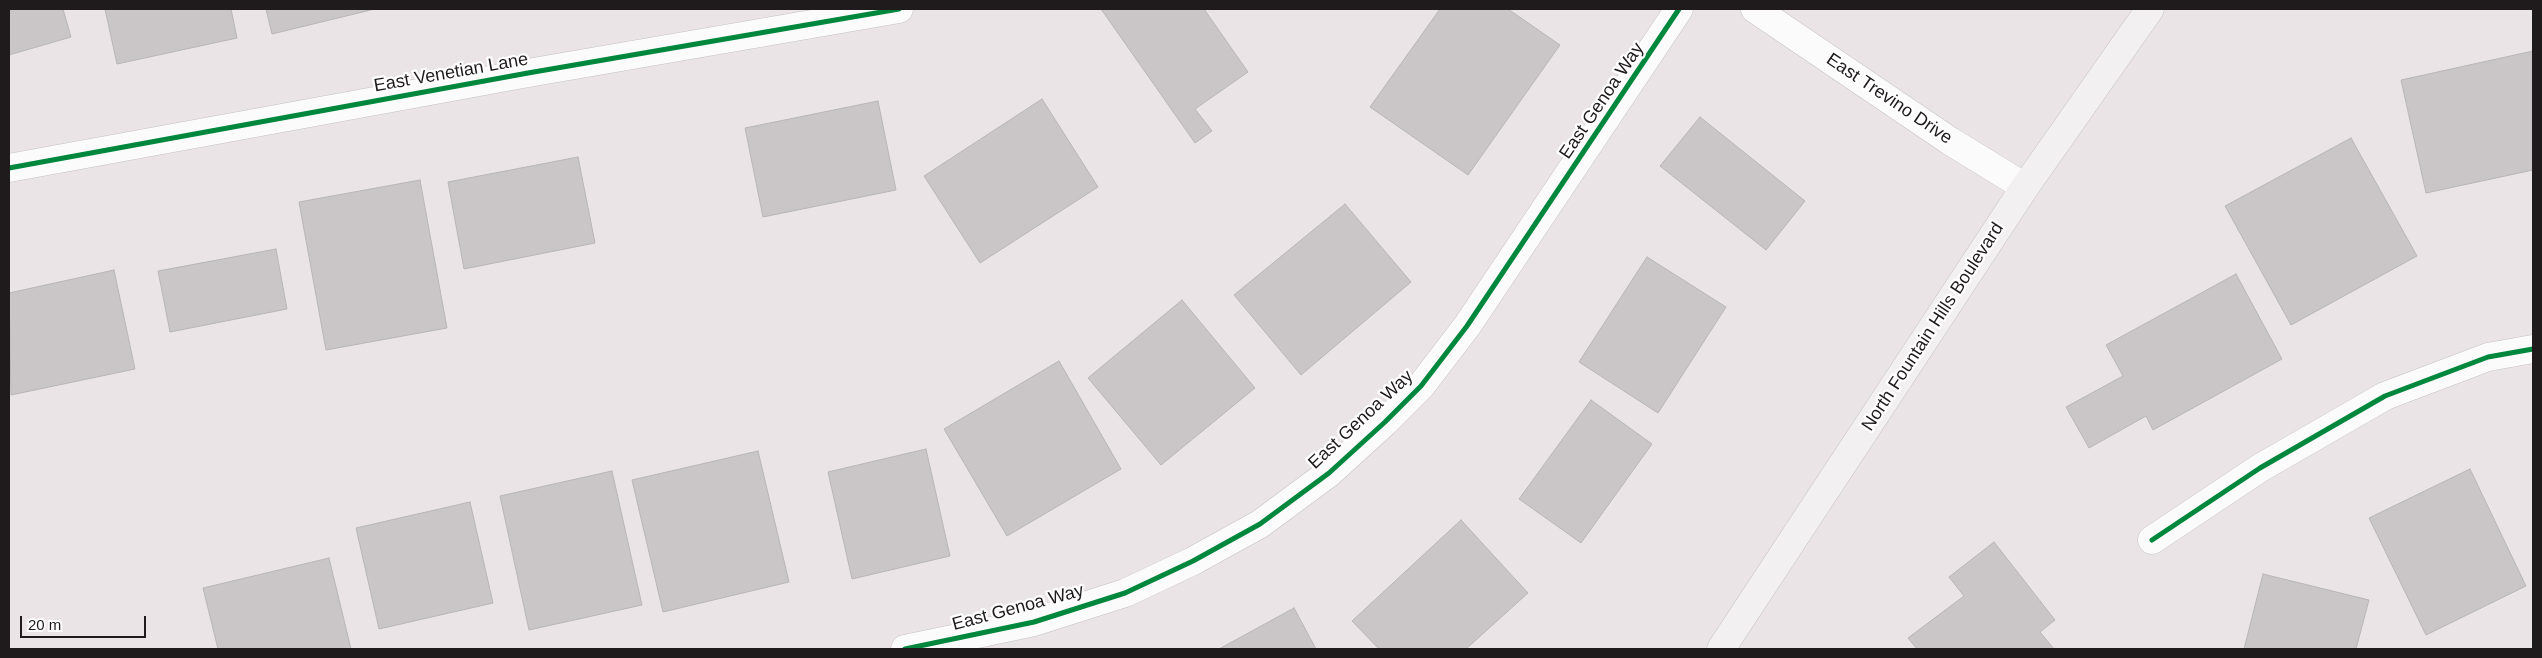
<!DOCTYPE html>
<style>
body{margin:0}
#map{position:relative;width:2542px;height:658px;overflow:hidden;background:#eae4e6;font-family:Helvetica,sans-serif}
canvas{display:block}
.frame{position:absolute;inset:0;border:10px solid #1f1b1c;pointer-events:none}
.scale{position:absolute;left:20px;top:616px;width:126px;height:22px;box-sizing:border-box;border:2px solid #1f1b1c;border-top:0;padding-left:6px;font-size:15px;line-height:18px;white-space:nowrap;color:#1f1b1c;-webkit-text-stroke:4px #fff;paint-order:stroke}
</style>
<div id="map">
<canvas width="2542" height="658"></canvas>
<div class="frame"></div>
<div class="scale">20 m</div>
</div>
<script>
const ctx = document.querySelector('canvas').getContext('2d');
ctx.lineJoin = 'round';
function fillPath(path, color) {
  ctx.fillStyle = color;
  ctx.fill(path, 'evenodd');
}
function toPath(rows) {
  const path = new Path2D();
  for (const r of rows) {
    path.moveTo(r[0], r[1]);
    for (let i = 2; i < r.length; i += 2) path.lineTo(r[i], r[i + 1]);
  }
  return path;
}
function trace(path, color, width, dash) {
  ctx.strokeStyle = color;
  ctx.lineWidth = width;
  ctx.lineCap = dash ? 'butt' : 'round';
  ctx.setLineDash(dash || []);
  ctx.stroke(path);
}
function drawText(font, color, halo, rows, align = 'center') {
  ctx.font = font + ' Helvetica,sans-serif';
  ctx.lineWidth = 4.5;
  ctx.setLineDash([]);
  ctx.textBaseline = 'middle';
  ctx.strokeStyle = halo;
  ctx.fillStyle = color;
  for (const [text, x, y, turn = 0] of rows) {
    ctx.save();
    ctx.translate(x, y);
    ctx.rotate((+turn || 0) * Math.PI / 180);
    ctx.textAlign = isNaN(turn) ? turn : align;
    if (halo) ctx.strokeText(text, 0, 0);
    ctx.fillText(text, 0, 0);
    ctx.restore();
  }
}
const building = toPath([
 [9,9,63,9,71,37,9,55,9,9],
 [105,9,231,9,237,38,117,64,105,9],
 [266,9,375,9,272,34,266,9],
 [1101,9,1204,9,1248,72,1195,109,1212,131,1195,143,1101,9],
 [1440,9,1508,9,1560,45,1468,175,1370,107,1440,9],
 [2533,51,2533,170,2426,193,2401,80,2533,51],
 [1042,99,1098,187,980,263,924,176,1042,99],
 [878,101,896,190,763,217,745,128,878,101],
 [1700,117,1805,201,1766,250,1660,166,1700,117],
 [2351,138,2417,256,2291,325,2225,206,2351,138],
 [578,157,595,243,464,269,448,182,578,157],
 [420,180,447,328,326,350,299,202,420,180],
 [1345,204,1411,282,1301,375,1234,295,1345,204],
 [276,249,287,309,170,332,158,271,276,249],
 [1647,257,1726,307,1658,413,1579,362,1647,257],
 [114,270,135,369,11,395,9,293,114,270],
 [2236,274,2282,359,2153,430,2146,416,2089,448,2066,407,2123,376,2106,345,2236,274],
 [1182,300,1255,388,1161,465,1088,378,1182,300],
 [1059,361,1121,469,1007,536,944,429,1059,361],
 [1591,400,1652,444,1581,543,1519,499,1591,400],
 [926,449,950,556,852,579,828,472,926,449],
 [758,451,789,582,663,612,632,480,758,451],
 [2470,469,2526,586,2426,635,2369,518,2470,469],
 [612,471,642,605,529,630,500,496,612,471],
 [470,502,493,603,379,629,356,528,470,502],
 [1461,520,1528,593,1466,649,1379,649,1352,621,1461,520],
 [1994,542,2055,620,2040,632,2054,649,1917,649,1908,638,1964,596,1949,577,1994,542],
 [329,558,351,649,218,649,203,588,329,558],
 [2263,574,2369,600,2356,649,2244,649,2263,574],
 [1294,608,1316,649,1219,649,1294,608]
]);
const minor = toPath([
 [1755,9,1950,141,2025,187],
 [9,168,528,73,899,9],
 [2152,540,2260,468,2385,396,2488,357,2533,349],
 [905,649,1034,622,1125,593,1193,561,1260,524,1329,473,1385,422,1421,386,1467,326,1679,9]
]);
const secondary = toPath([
 [1721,649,2025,187,2150,9]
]);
const cycleway = toPath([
 [9,168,528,73,899,9],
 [2152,540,2260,468,2385,396,2488,357,2533,349],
 [905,649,1034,622,1125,593,1193,561,1260,524,1329,473,1385,422,1421,386,1467,326,1679,9]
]);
const streetNames = [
 ["East Venetian Lane",451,73,-10],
 ["East Trevino Drive",1889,99,34],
 ["East Genoa Way",1602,101,-56],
 ["North Fountain Hills Boulevard",1933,327,-57],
 ["East Genoa Way",1361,420,-43],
 ["East Genoa Way",1018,608,-15]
];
fillPath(building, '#cac5c7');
trace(building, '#b9b5b6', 1);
trace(minor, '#c5c1c3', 29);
trace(secondary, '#c5c1c3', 29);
trace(minor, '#fcfbfb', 28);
trace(secondary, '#f3f0f1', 28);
trace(cycleway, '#00873e', 5);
drawText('18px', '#1f1b1c', '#fff', streetNames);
</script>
